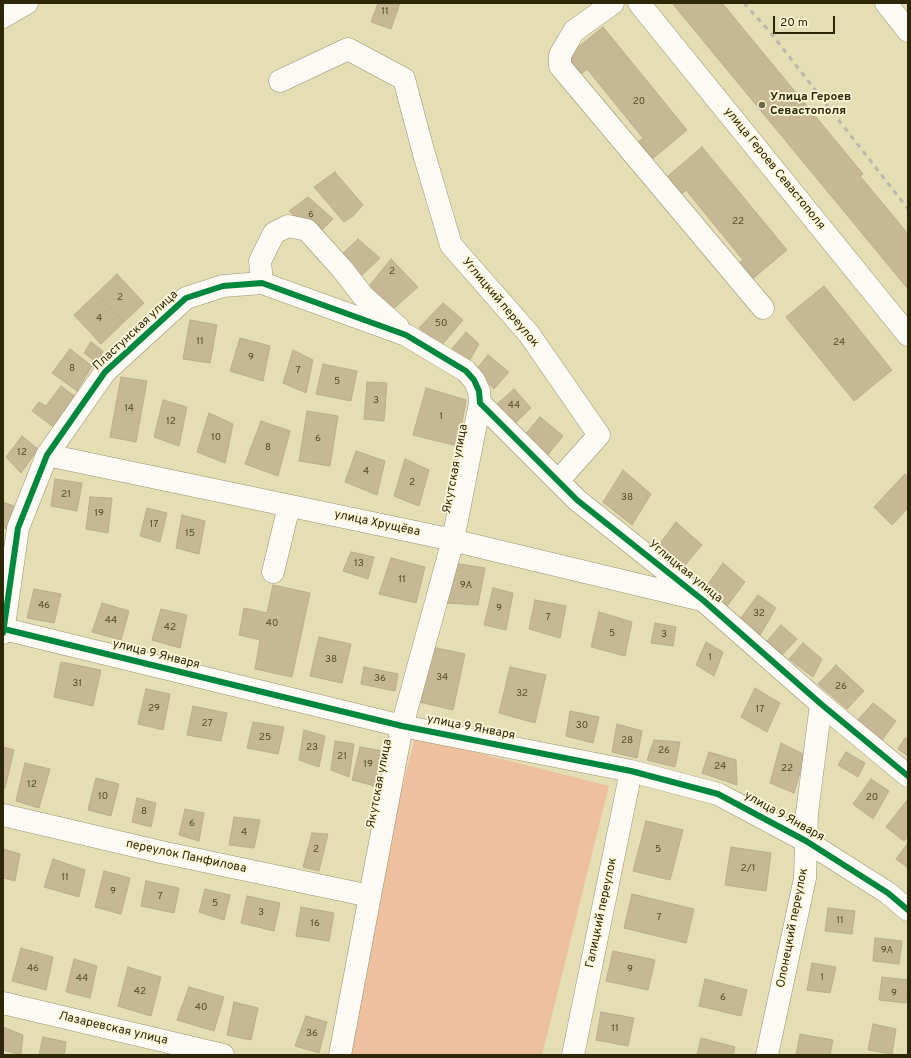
<!DOCTYPE html>
<meta charset="utf-8">
<style>
body{margin:0}
#map{position:relative;width:911px;height:1058px;overflow:hidden;background:#e5ddb3;font-family:Overpass,sans-serif}
canvas{display:block}
.frame{position:absolute;inset:0;border:4px solid #2d2707;pointer-events:none}
.scale{position:absolute;left:773px;top:16px;width:62px;height:18px;box-sizing:border-box;border:2px solid #2d2707;border-top:0;padding-left:5px;font-size:12px;line-height:14px;white-space:nowrap;color:#2d2707;-webkit-text-stroke:3px #fdf7da;paint-order:stroke}
</style>
<div id="map">
<canvas width="911" height="1058"></canvas>
<div class="frame"></div>
<div class="scale">20 m</div>
</div>
<script>
const ctx = document.querySelector('canvas').getContext('2d');
ctx.lineJoin = 'round';
function fillPath(path, color) {
  ctx.fillStyle = color;
  ctx.fill(path, 'evenodd');
}
function toPath(rows) {
  const path = new Path2D();
  for (const r of rows) {
    path.moveTo(r[0], r[1]);
    for (let i = 2; i < r.length; i += 2) path.lineTo(r[i], r[i + 1]);
  }
  return path;
}
function trace(path, color, width, dash) {
  ctx.strokeStyle = color;
  ctx.lineWidth = width;
  ctx.lineCap = dash ? 'butt' : 'round';
  ctx.setLineDash(dash || []);
  ctx.stroke(path);
}
function drawText(font, color, halo, rows, align = 'center') {
  ctx.font = font + ' Overpass,sans-serif';
  ctx.lineWidth = 3.5;
  ctx.setLineDash([]);
  ctx.textBaseline = 'middle';
  ctx.strokeStyle = halo;
  ctx.fillStyle = color;
  for (const [text, x, y, turn = 0] of rows) {
    ctx.save();
    ctx.translate(x, y);
    ctx.rotate((+turn || 0) * Math.PI / 180);
    ctx.textAlign = isNaN(turn) ? turn : align;
    if (halo) ctx.strokeText(text, 0, 0);
    ctx.fillText(text, 0, 0);
    ctx.restore();
  }
}
const green = toPath([
 [415,737,609,786,542,1055,335,1055]
]);
const building = toPath([
 [378,3,400,3,391,29,371,22,378,3],
 [672,3,722,3,863,174,860,176,908,234,908,289,672,3],
 [603,27,687,130,651,160,637,143,643,138,587,69,581,74,567,56,603,27],
 [702,147,787,250,751,280,738,264,743,260,686,190,682,194,668,176,702,147],
 [335,172,363,205,353,216,344,222,314,187,335,172],
 [308,197,333,219,318,234,289,211,308,197],
 [358,239,380,258,360,277,339,257,358,239],
 [391,259,418,287,391,311,370,285,391,259],
 [117,274,144,303,124,322,96,294,117,274],
 [824,286,892,370,854,401,786,317,824,286],
 [96,294,124,322,101,344,74,315,96,294],
 [443,303,463,320,442,345,419,328,443,303],
 [190,320,217,325,210,363,183,359,190,320],
 [466,332,479,344,467,365,450,351,466,332],
 [240,338,270,346,263,381,230,371,240,338],
 [91,342,103,351,98,364,84,353,91,342],
 [70,349,92,366,77,391,52,373,70,349],
 [293,350,313,360,306,393,283,383,293,350],
 [488,355,509,372,494,389,476,370,488,355],
 [323,364,357,371,351,401,316,394,323,364],
 [121,377,147,381,136,442,110,437,121,377],
 [367,382,387,383,384,421,364,419,367,382],
 [61,386,77,398,55,428,32,411,39,402,46,406,61,386],
 [426,388,466,400,458,446,413,435,426,388],
 [514,389,531,408,513,425,497,404,514,389],
 [163,400,187,407,179,446,154,437,163,400],
 [307,411,338,416,330,466,299,461,307,411],
 [209,413,233,424,225,463,197,452,209,413],
 [540,417,563,436,546,457,523,437,540,417],
 [261,421,290,431,278,476,245,464,261,421],
 [22,436,38,449,21,473,6,457,22,436],
 [356,451,385,461,377,495,345,482,356,451],
 [405,459,429,470,419,506,394,496,405,459],
 [623,470,651,494,632,525,603,502,623,470],
 [905,474,908,477,908,508,892,525,874,507,905,474],
 [55,479,82,483,77,511,51,506,55,479],
 [90,497,112,498,108,533,86,529,90,497],
 [3,502,14,506,6,529,3,527,3,502],
 [147,508,167,513,160,542,140,536,147,508],
 [182,515,205,521,199,554,176,548,182,515],
 [676,522,702,545,681,570,656,549,676,522],
 [351,552,374,557,368,579,343,571,351,552],
 [391,558,425,567,416,603,379,594,391,558],
 [454,563,485,568,478,605,445,603,454,563],
 [723,563,745,582,727,606,706,587,723,563],
 [273,585,310,593,292,677,255,669,260,640,239,635,244,608,267,613,273,585],
 [493,588,513,593,506,630,484,625,493,588],
 [34,589,61,594,54,623,27,618,34,589],
 [758,595,776,608,760,635,740,619,758,595],
 [535,600,566,606,560,638,529,629,535,600],
 [102,603,129,611,121,640,92,632,102,603],
 [161,609,187,615,180,648,152,640,161,609],
 [599,612,632,622,625,656,591,647,599,612],
 [655,623,676,627,673,646,651,643,655,623],
 [781,625,797,639,782,655,767,641,781,625],
 [319,637,351,644,342,683,310,676,319,637],
 [706,642,723,652,714,676,696,665,706,642],
 [803,643,822,659,813,677,789,659,803,643],
 [432,647,465,654,453,710,419,702,432,647],
 [61,662,101,670,93,706,54,697,61,662],
 [836,665,864,691,847,709,818,684,836,665],
 [364,667,398,674,395,691,361,684,364,667],
 [510,667,546,675,535,723,499,713,510,667],
 [755,688,780,703,767,732,741,717,755,688],
 [146,689,170,694,163,730,138,724,146,689],
 [873,703,896,721,882,740,857,721,873,703],
 [193,706,227,713,221,741,187,735,193,706],
 [570,711,599,717,593,743,566,736,570,711],
 [253,722,284,727,278,754,247,748,253,722],
 [617,724,642,731,637,758,612,752,617,724],
 [304,730,325,736,319,767,299,760,304,730],
 [905,738,908,740,908,756,898,749,905,738],
 [654,740,680,742,675,767,647,760,654,740],
 [335,741,354,744,349,777,331,770,335,741],
 [781,743,805,755,794,793,770,783,781,743],
 [3,747,14,750,5,788,3,788,3,747],
 [360,747,383,751,375,786,352,780,360,747],
 [709,752,736,760,737,785,702,773,709,752],
 [846,752,865,763,858,777,838,765,846,752],
 [25,763,50,769,39,808,16,801,25,763],
 [96,778,119,784,111,816,88,810,96,778],
 [871,779,889,791,873,819,853,804,871,779],
 [137,798,156,803,151,827,132,822,137,798],
 [908,799,908,836,904,841,886,827,908,799],
 [185,809,204,813,199,841,179,835,185,809],
 [234,817,260,820,254,848,229,845,234,817],
 [646,821,683,830,670,880,633,871,646,821],
 [312,833,328,834,319,871,303,867,312,833],
 [908,843,908,868,896,859,908,843],
 [731,847,771,853,766,891,725,885,731,847],
 [3,849,20,854,15,881,3,878,3,849],
 [53,859,85,870,79,897,44,887,53,859],
 [104,871,130,878,121,914,95,907,104,871],
 [146,881,179,888,174,913,141,906,146,881],
 [205,889,230,895,224,920,199,912,205,889],
 [632,894,694,909,686,943,624,928,632,894],
 [247,896,280,903,274,931,241,923,247,896],
 [301,907,334,913,329,941,296,936,301,907],
 [828,908,855,911,852,934,825,931,828,908],
 [875,938,902,941,899,964,873,961,875,938],
 [21,948,53,957,46,990,12,981,21,948],
 [613,951,655,960,648,990,606,981,613,951],
 [74,959,97,966,90,998,66,992,74,959],
 [812,963,836,967,830,993,807,990,812,963],
 [128,967,161,977,151,1016,118,1006,128,967],
 [882,977,908,980,906,1003,879,1000,882,977],
 [705,979,747,990,741,1016,699,1006,705,979],
 [189,987,224,997,214,1031,177,1020,189,987],
 [234,1002,258,1008,251,1040,227,1035,234,1002],
 [601,1012,634,1018,628,1046,596,1040,601,1012],
 [306,1016,327,1022,319,1053,295,1046,306,1016],
 [873,1024,896,1029,892,1054,868,1050,873,1024],
 [3,1027,23,1035,21,1055,3,1050,3,1027],
 [800,1034,833,1040,830,1055,796,1055,800,1034],
 [43,1037,66,1042,64,1055,39,1055,43,1037],
 [701,1038,735,1047,733,1055,697,1055,701,1038]
]);
const minor = toPath([
 [613,3,574,31,560,55,560,66,763,308],
 [886,3,908,31],
 [3,17,27,3],
 [280,81,348,49,404,79,424,154,451,245,529,334,599,435,558,481],
 [262,283,260,261,274,233,288,226,307,230,343,270,363,296,398,327],
 [47,455,439,537,698,599],
 [273,572,289,506],
 [4,629,402,726,631,771,718,794,806,841,888,893,908,910],
 [3,633,18,528,47,455,105,372,186,298,223,286,262,283,406,335,466,371,474,380,479,391,480,403,577,500,704,601,821,704,908,776],
 [3,815,161,852,370,896],
 [3,1003,223,1055],
 [340,1055,402,726,453,540,480,403],
 [573,1055,631,771],
 [767,1055,805,878,807,813,821,704]
]);
const major = toPath([
 [639,3,908,335]
]);
const rail = toPath([
 [744,3,770,32,908,209]
]);
const cycleway = toPath([
 [4,629,402,726,631,771,718,794,806,841,888,893,908,910],
 [3,633,18,528,47,455,105,372,186,298,223,286,262,283,406,335,466,371,474,380,479,391,480,403,577,500,704,601,821,704,908,776]
]);
const markers = [
 [762,105,4,"#6d6743"]
];
const numberNames = [
 ["11",385,12],
 ["20",639,102],
 ["6",311,215],
 ["22",738,222],
 ["2",392,272],
 ["2",120,298],
 ["4",99,319],
 ["50",441,324],
 ["11",200,342],
 ["24",839,343],
 ["9",251,358],
 ["8",72,369],
 ["7",298,371],
 ["5",337,382],
 ["3",376,401],
 ["44",514,406],
 ["14",129,409],
 ["1",441,417],
 ["12",171,422],
 ["10",216,438],
 ["6",318,439],
 ["8",268,448],
 ["12",22,453],
 ["4",366,472],
 ["2",412,483],
 ["21",66,495],
 ["38",627,498],
 ["19",99,514],
 ["17",154,525],
 ["15",190,534],
 ["13",359,564],
 ["11",402,580],
 ["9А",466,586],
 ["46",44,606],
 ["9",499,609],
 ["32",759,614],
 ["7",548,618],
 ["44",111,621],
 ["40",272,624],
 ["42",170,628],
 ["5",612,634],
 ["3",664,635],
 ["1",710,658],
 ["38",331,660],
 ["34",442,678],
 ["36",380,679],
 ["31",77,684],
 ["26",841,687],
 ["32",522,694],
 ["29",154,709],
 ["17",760,710],
 ["27",207,724],
 ["30",582,726],
 ["25",265,738],
 ["28",627,741],
 ["23",312,748],
 ["26",664,751],
 ["21",342,757],
 ["19",368,765],
 ["24",720,767],
 ["22",787,769],
 ["12",32,785],
 ["10",103,797],
 ["20",872,798],
 ["8",144,812],
 ["6",192,824],
 ["4",244,833],
 ["2",316,850],
 ["5",658,850],
 ["2/1",748,869],
 ["11",65,878],
 ["9",113,892],
 ["7",160,897],
 ["5",215,904],
 ["3",261,913],
 ["7",659,918],
 ["11",840,921],
 ["16",315,924],
 ["9А",887,951],
 ["46",33,969],
 ["9",630,970],
 ["1",822,978],
 ["44",82,979],
 ["42",140,992],
 ["9",894,994],
 ["6",723,998],
 ["40",201,1008],
 ["11",615,1029],
 ["36",312,1034]
];
const poiNames = [
 ["Улица Героев",770,98],
 ["Севастополя",770,112]
];
const streetNames = [
 ["улица Героев Севастополя",774,169,51],
 ["Углицкий переулок",500,303,50],
 ["Пластунская улица",136,331,-43],
 ["Якутская улица",456,469,-79],
 ["улица Хрущёва",377,524,12],
 ["Углицкая улица",685,572,39],
 ["улица 9 Января",156,655,14],
 ["улица 9 Января",471,728,11],
 ["Якутская улица",380,784,-79],
 ["улица 9 Января",784,817,29],
 ["переулок Панфилова",186,857,12],
 ["Галицкий переулок",602,913,-78],
 ["Олонецкий переулок",793,928,-79],
 ["Лазаревская улица",113,1029,13]
];
fillPath(green, '#edc09f');
fillPath(building, '#c6b894');
trace(building, '#b8ad8e', 1);
trace(minor, '#999372', 23);
trace(major, '#999372', 23);
trace(minor, '#fbfaf4', 22);
trace(major, '#fbfaf4', 22);
trace(rail, '#bab8ad', 3, [5, 5]);
trace(cycleway, '#00873e', 6);
for (const [x, y, r, color] of markers) {
  const dot = new Path2D();
  dot.arc(x, y, r, 0, 2 * Math.PI);
  ctx.fillStyle = color;
  ctx.fill(dot);
  trace(dot, '#fdf7da', 1.5);
}
drawText('10px', '#534b2a', null, numberNames);
drawText('bold 12px', '#2d2707', '#fdf7da', poiNames, 'left');
drawText('12px', '#2d2707', '#fdf7da', streetNames);
</script>
